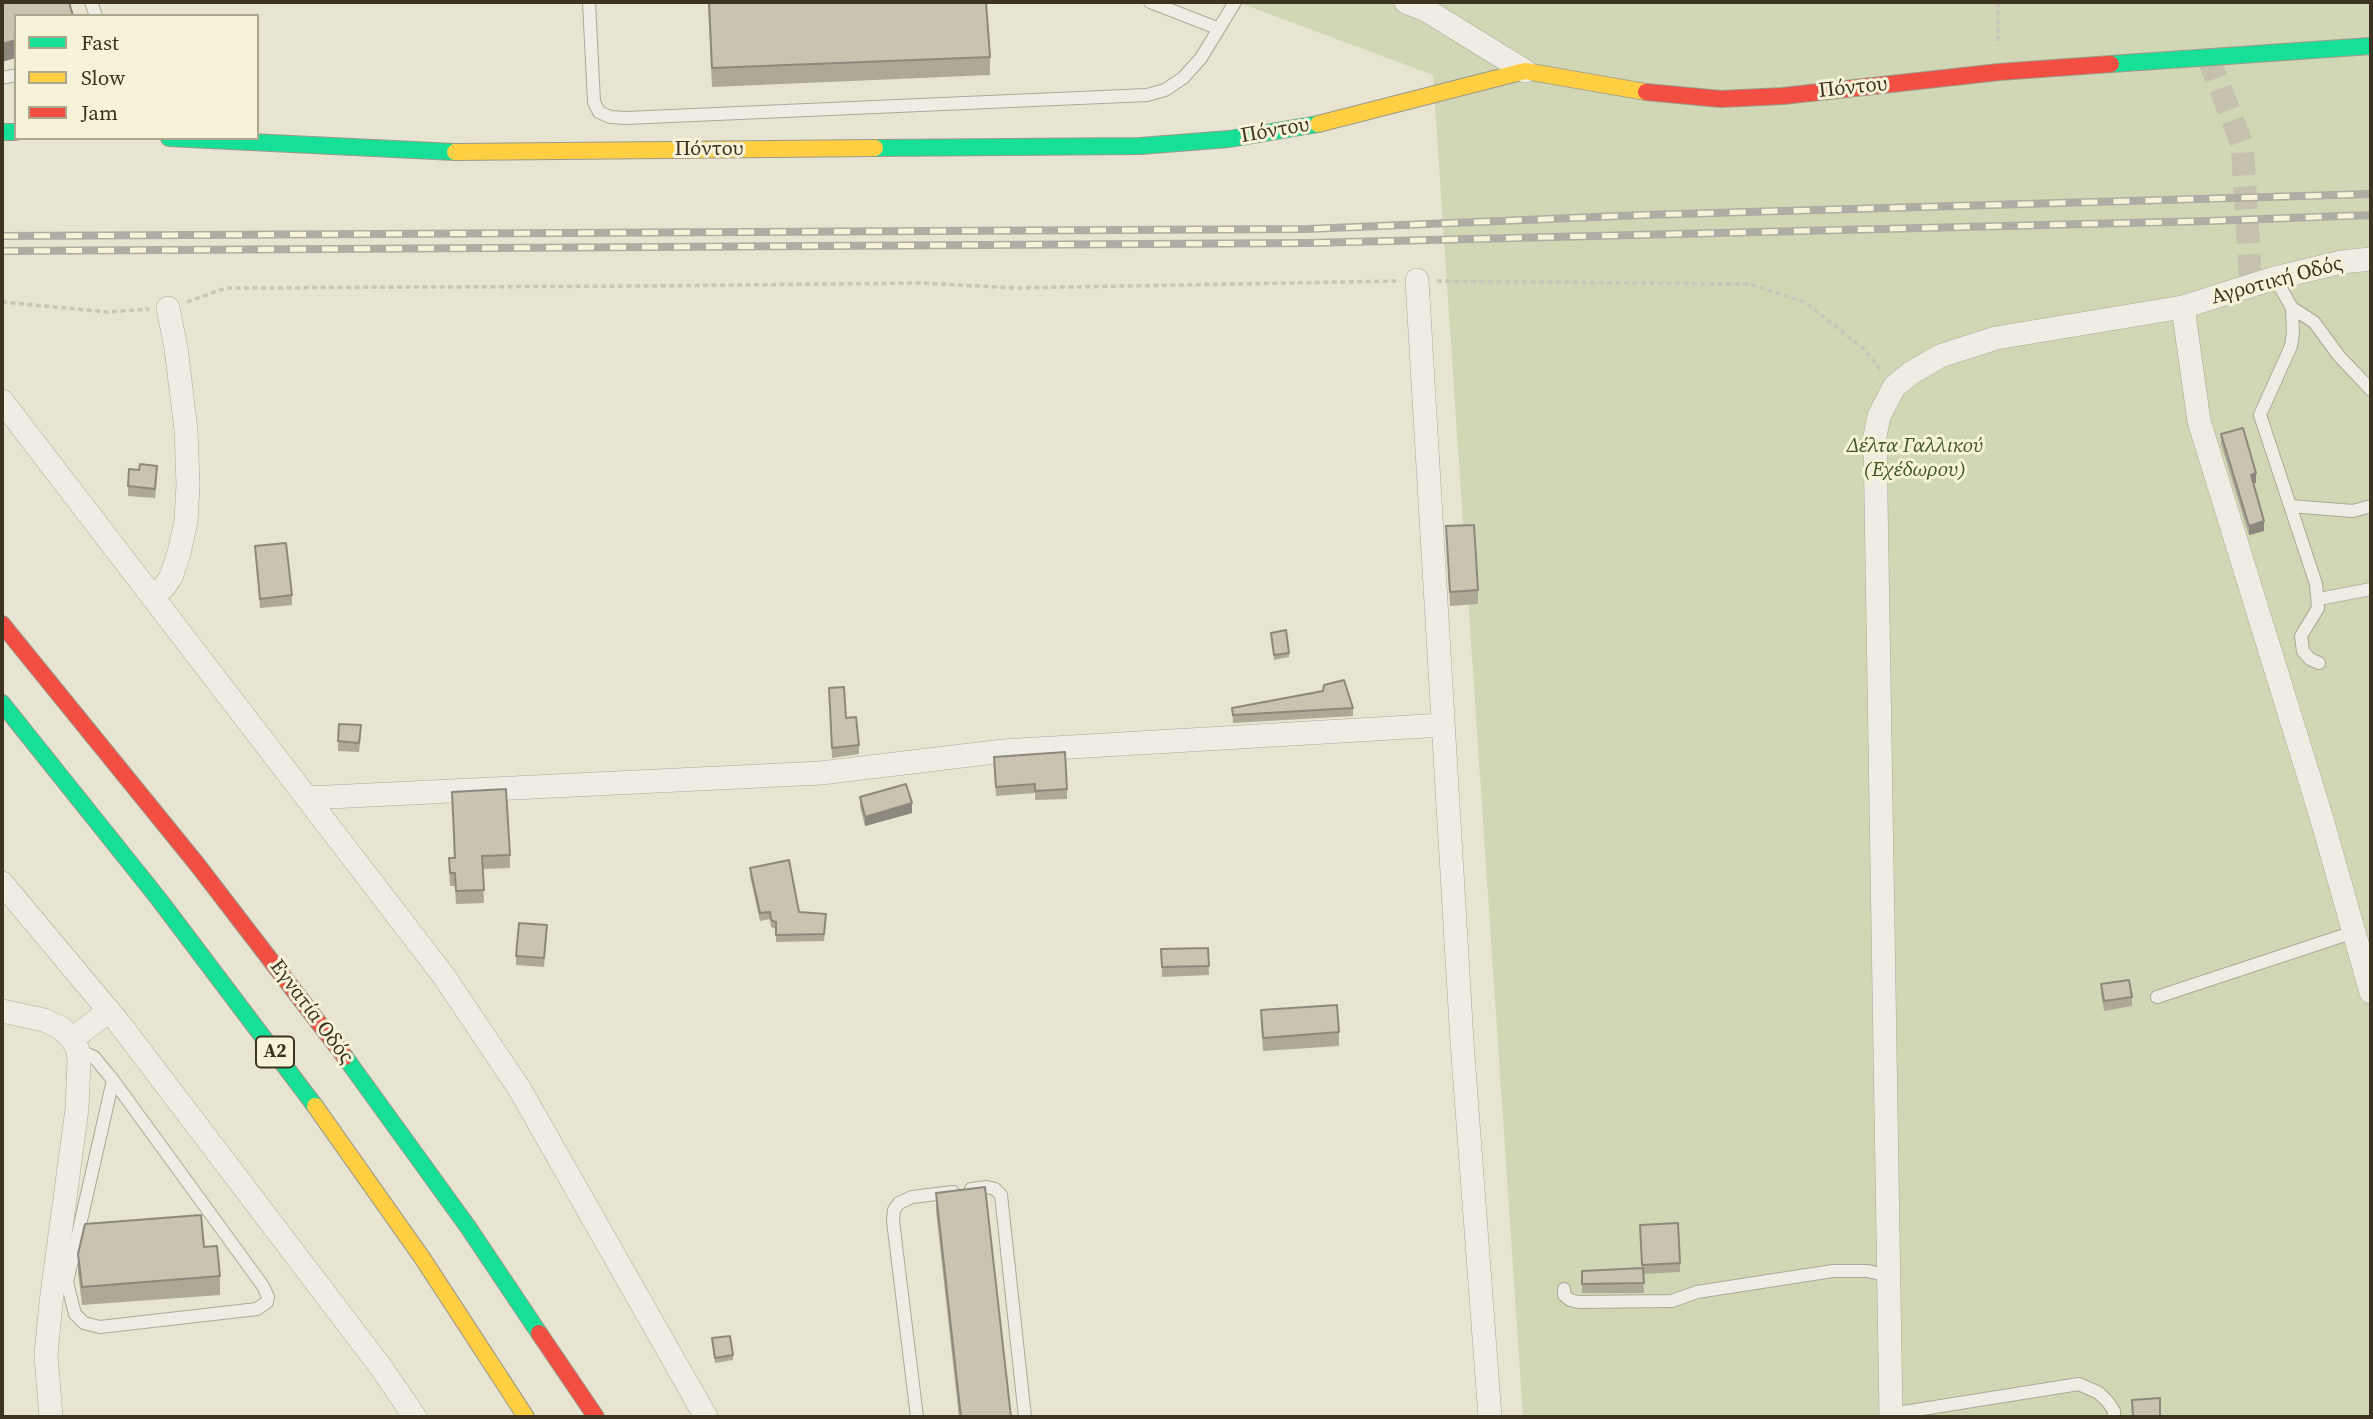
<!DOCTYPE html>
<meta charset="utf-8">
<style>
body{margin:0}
#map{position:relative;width:2373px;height:1419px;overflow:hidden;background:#e7e4d1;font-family:"Source Serif 4",serif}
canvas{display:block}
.frame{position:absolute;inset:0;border:4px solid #3c3321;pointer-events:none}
.legend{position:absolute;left:14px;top:14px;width:245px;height:126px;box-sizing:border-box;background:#f6f3d9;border:2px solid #aca68f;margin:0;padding:9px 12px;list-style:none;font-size:21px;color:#3c3321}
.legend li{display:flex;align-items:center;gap:14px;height:35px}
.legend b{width:35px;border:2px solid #aca68f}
</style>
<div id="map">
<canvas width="2373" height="1419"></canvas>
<div class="frame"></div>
<ul class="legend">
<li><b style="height:9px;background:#16e098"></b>Fast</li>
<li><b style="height:9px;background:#ffcf43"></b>Slow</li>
<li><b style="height:9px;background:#f24e42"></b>Jam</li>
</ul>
</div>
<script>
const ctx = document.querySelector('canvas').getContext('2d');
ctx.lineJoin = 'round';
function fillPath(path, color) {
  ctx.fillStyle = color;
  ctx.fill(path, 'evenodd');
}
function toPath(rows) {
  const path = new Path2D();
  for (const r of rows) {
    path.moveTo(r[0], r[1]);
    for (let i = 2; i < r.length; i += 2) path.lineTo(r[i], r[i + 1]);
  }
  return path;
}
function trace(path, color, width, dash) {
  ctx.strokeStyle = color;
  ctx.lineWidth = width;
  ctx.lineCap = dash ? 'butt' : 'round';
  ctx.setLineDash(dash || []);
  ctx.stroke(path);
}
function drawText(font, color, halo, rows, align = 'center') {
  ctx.font = font + ' "Source Serif 4",serif';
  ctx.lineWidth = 6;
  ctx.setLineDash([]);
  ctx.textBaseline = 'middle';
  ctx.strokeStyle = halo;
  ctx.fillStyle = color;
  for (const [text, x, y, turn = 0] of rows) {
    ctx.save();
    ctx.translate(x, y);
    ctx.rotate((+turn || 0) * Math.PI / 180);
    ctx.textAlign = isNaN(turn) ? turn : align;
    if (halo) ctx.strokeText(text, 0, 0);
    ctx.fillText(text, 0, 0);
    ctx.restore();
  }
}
const green = toPath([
 [1237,2,2371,2,2371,1417,1523,1417,1433,75]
]);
const streetTunnel = toPath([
 [2208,57,2242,144,2251,285]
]);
const path = toPath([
 [1998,2,1998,45],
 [1437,281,1749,284,1805,302,1864,349,1882,372],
 [2,302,108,312,149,309],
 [187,302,226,288,646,286,921,283,1016,288,1398,281]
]);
const lane = toPath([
 [91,2,96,16],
 [589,2,594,102,599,112,610,117,626,118,1147,95,1165,90,1183,78,1201,58,1235,2],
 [1150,2,1217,28],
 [2,78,16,75],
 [2275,278,2292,308,2293,333,2291,346,2260,415,2316,584,2318,608,2301,636,2303,651,2310,659,2319,663],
 [2292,308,2314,322,2339,356,2371,390],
 [2290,506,2353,511,2371,506],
 [2319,599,2371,589],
 [2157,997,2354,932],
 [78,1050,94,1057,113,1080,263,1286,268,1297,267,1302,257,1309,100,1327,84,1323,75,1314,67,1282,113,1080],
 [971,1189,987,1187,995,1189,1001,1195,1025,1417],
 [1564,1289,1564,1295,1570,1300,1579,1302,1672,1301,1697,1292,1833,1271,1868,1271,1888,1276],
 [1891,1414,2079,1384,2099,1393,2108,1402,2114,1411,2114,1417],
 [917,1417,893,1221,894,1210,899,1203,912,1197,953,1192]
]);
const street = toPath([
 [1406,2,1426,10,1525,71],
 [1417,280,1462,1042,1490,1417],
 [2183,307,2199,421,2321,816,2371,992],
 [2,401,443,975,519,1088,706,1417],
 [153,595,164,587,171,577,179,553,186,521,188,485,186,430,176,348,168,308],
 [308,798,821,773,1003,751,1443,725],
 [2,883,119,1023,380,1366,415,1417],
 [2,1011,44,1020,61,1028,72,1039,78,1050,79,1061,77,1109,51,1302,46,1355,51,1417],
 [72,1039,109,1011],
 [1891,1417,1875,436,1879,416,1894,387,1911,373,1940,356,1996,338,2183,307,2275,278,2342,262,2371,259]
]);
const fast = toPath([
 [2111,64,2371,46],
 [2,132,16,132],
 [169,138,455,152],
 [875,148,1140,146,1229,139,1318,124],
 [2,703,158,898,315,1106],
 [345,1057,468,1227,539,1333]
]);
const slow = toPath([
 [1318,124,1525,71,1646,92],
 [455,152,875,148],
 [315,1106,423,1259,526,1417]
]);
const jam = toPath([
 [1646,92,1721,99,1783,96,1999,72,2111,64],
 [2,624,196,863,345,1057],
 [539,1333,596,1417]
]);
const rail = toPath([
 [2,236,1307,229,1643,215,2371,194],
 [2,251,1307,243,2208,221,2371,215]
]);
const wall = toPath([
 [708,2,986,2,990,57,990,75,712,87],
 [2221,434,2256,483,2253,483,2264,531,2249,535,2221,444],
 [139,470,157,475,155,498,128,496,128,486],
 [1446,526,1478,590,1478,604,1450,606],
 [255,546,292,595,292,605,260,608],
 [1271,633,1289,653,1289,657,1274,660],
 [829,688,846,718,859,745,859,754,832,758],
 [1232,708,1353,708,1353,716,1233,723],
 [361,735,359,752,338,751,338,741],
 [994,757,1067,789,1067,799,1035,800,1035,793,996,796],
 [452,792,510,855,510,868,483,869,484,903,456,904,455,886,450,886,449,858,454,858],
 [860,797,912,813,865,826,860,806],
 [750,868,799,912,826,921,824,941,776,942,776,929,771,927,770,919,760,921,750,876],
 [547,934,544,967,516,965,516,956],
 [1208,948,1209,975,1162,977,1161,949],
 [2101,984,2132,997,2132,1006,2104,1011,2101,993],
 [1261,1010,1339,1032,1339,1046,1263,1051],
 [936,1193,1011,1417,959,1417,936,1211],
 [1640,1234,1680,1263,1680,1272,1643,1274,1644,1293,1582,1293,1582,1271,1642,1268],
 [78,1254,220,1276,220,1295,82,1305,78,1272],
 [712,1338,733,1355,733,1360,715,1363]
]);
const shadedWall = toPath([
 [16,40,16,58,2,62,2,44],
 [2256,473,2256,483,2251,484,2251,475],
 [2264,521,2264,531,2249,535,2249,526],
 [912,803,912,813,865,826,865,817]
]);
const building = toPath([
 [2,2,69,2,73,16,16,16,16,40,2,44,2,2],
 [709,2,986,2,990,57,712,68,709,2],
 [2243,428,2256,473,2251,475,2264,521,2249,526,2221,434,2243,428],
 [140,464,157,466,155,489,128,486,129,469,139,470,140,464],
 [1474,525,1478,590,1450,592,1446,526,1474,525],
 [286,543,292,595,260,599,255,546,286,543],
 [1286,630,1289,653,1274,655,1271,633,1286,630],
 [1344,680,1353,708,1233,715,1232,708,1323,691,1324,685,1344,680],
 [844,687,846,718,856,717,859,745,832,748,829,688,844,687],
 [339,724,361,725,359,743,338,741,339,724],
 [1065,752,1067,789,1035,791,1035,784,996,787,994,757,1065,752],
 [906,784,912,803,865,817,860,797,906,784],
 [506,789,510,855,482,856,484,890,456,891,455,873,450,873,449,858,455,858,452,792,506,789],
 [789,860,799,912,826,914,824,934,776,935,776,922,771,920,770,912,760,913,750,868,789,860],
 [519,923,547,925,544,958,516,956,519,923],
 [1208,948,1209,966,1162,967,1161,949,1208,948],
 [2129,980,2132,997,2104,1001,2101,984,2129,980],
 [1337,1005,1339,1032,1263,1038,1261,1010,1337,1005],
 [985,1187,1011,1417,961,1417,936,1193,985,1187],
 [201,1215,204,1247,217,1246,220,1276,82,1287,78,1254,85,1224,201,1215],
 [1678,1223,1680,1263,1642,1265,1640,1225,1678,1223],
 [1643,1268,1644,1283,1582,1284,1582,1271,1643,1268],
 [730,1336,733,1355,715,1358,712,1338,730,1336],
 [2160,1398,2160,1417,2133,1417,2132,1400,2160,1398]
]);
const shields = [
 [275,1052,38]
];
const shieldNames = [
 ["Α2",275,1052]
];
const streetNames = [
 ["Πόντου",1853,88,-6],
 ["Πόντου",1275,131,-10],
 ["Πόντου",709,150],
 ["Αγροτική Οδός",2277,281,-15],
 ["Εγνατία Οδός",311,1012,53]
];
const parkNames = [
 ["Δέλτα Γαλλικού",1915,447],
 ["(Εχέδωρου)",1915,471]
];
fillPath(green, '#d1d7b4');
trace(streetTunnel, '#c5c1ae', 23, [23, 11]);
trace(lane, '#aca899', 14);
trace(street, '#aca899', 24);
trace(fast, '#9c988a', 18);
trace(slow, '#9c988a', 18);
trace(jam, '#9c988a', 18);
trace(path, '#c8c5b9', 3.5, [5, 3.5]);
trace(lane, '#efede3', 12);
trace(street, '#efede3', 23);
trace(fast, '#16e098', 16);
trace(slow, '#ffcf43', 16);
trace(jam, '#f24e42', 16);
trace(rail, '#aeaca3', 8);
trace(rail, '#f6f3d9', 5, [16]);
fillPath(wall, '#aea899');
fillPath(shadedWall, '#8d887d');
fillPath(building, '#cac3b2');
trace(building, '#8d887d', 2);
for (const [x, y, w] of shields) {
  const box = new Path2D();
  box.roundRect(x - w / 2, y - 15.5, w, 31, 5);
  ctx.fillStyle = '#f6f3d9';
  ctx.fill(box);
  trace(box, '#3c3321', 2);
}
drawText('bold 19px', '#3c3321', null, shieldNames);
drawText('21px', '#3c3321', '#f6f3d9', streetNames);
drawText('italic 21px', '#435828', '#f6f3d9', parkNames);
</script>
